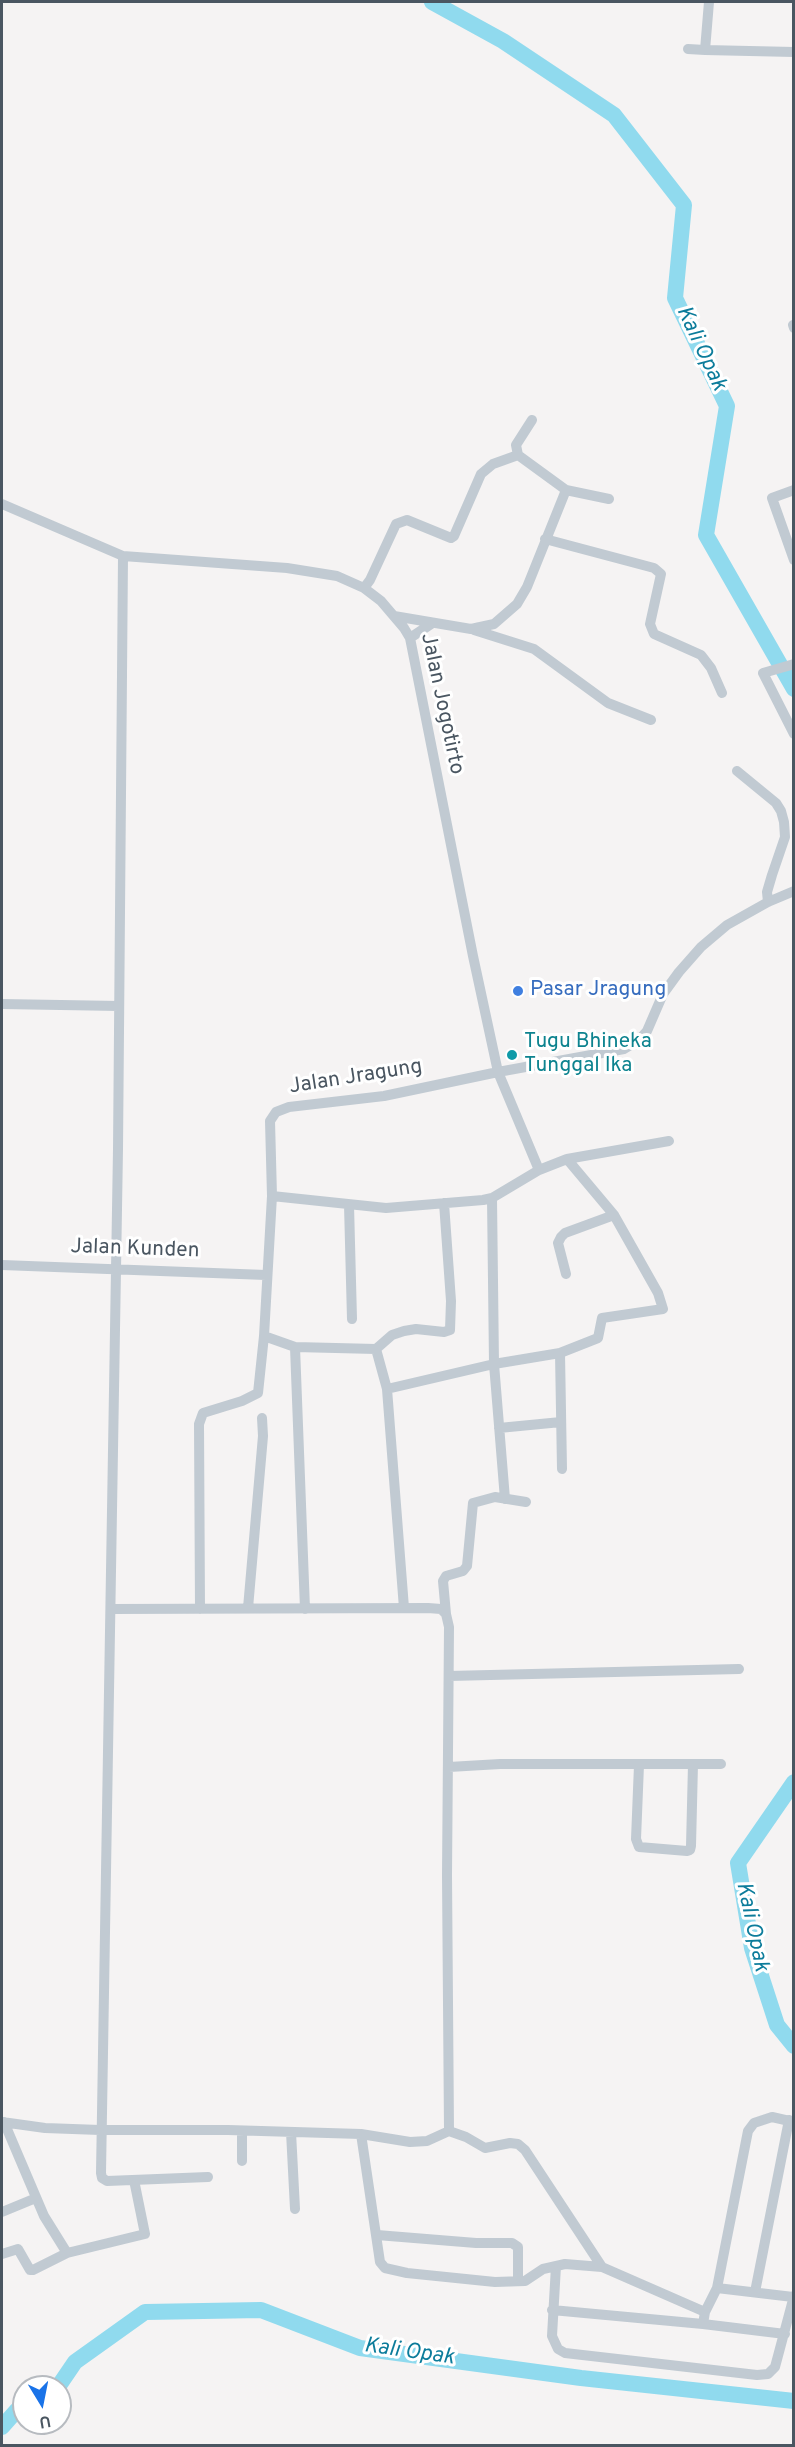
<!DOCTYPE html>
<style>
body{margin:0}
#map{position:relative;width:795px;height:2447px;overflow:hidden;background:#f5f3f3;font-family:Overpass,sans-serif}
canvas{display:block}
.frame{position:absolute;inset:0;border:3px solid #4a5661;pointer-events:none}
.north{position:absolute;left:12px;top:2375px;width:60px;height:60px;box-sizing:border-box;background:#fff;border:2px solid #b7bbc0;border-radius:50%;rotate:170deg;font-size:16px;font-weight:700;line-height:24px;text-align:center;color:#4a5661}
.north::after{content:'';display:block;margin:auto;width:21px;height:27px;background:#1a73e8;clip-path:polygon(50% 0,100% 100%,50% 72%,0 100%)}
</style>
<div id="map">
<canvas width="795" height="2447"></canvas>
<div class="frame"></div>
<div class="north">U</div>
</div>
<script>
const ctx = document.querySelector('canvas').getContext('2d');
ctx.lineJoin = 'round';
function toPath(rows) {
  const path = new Path2D();
  for (const r of rows) {
    path.moveTo(r[0], r[1]);
    for (let i = 2; i < r.length; i += 2) path.lineTo(r[i], r[i + 1]);
  }
  return path;
}
function trace(path, color, width, dash) {
  ctx.strokeStyle = color;
  ctx.lineWidth = width;
  ctx.lineCap = dash ? 'butt' : 'round';
  ctx.setLineDash(dash || []);
  ctx.stroke(path);
}
function drawText(font, color, halo, rows, align = 'center') {
  ctx.font = font + ' Overpass,sans-serif';
  ctx.lineWidth = 6;
  ctx.setLineDash([]);
  ctx.textBaseline = 'middle';
  ctx.strokeStyle = halo;
  ctx.fillStyle = color;
  for (const [text, x, y, turn = 0] of rows) {
    ctx.save();
    ctx.translate(x, y);
    ctx.rotate((+turn || 0) * Math.PI / 180);
    ctx.textAlign = isNaN(turn) ? turn : align;
    if (halo) ctx.strokeText(text, 0, 0);
    ctx.fillText(text, 0, 0);
    ctx.restore();
  }
}
const river = toPath([
 [432,2,503,41,614,115,684,205,675,298,727,406,706,535,794,689],
 [794,1782,738,1863,752,1948,777,2025,794,2046],
 [58,2387,75,2362,145,2312,261,2310,360,2348,581,2378,794,2401],
 [2,2427,17,2410]
]);
const minor = toPath([
 [709,2,705,50,794,52],
 [688,49,705,50],
 [793,325,794,328],
 [532,420,516,445,518,455,566,490,609,499],
 [794,490,772,498,794,560],
 [2,504,123,556,287,568,337,576,364,588,381,601,404,628,410,638,473,956,498,1072,539,1170],
 [545,539,654,568,661,574,650,624,654,634,701,655,711,668,722,693],
 [123,556,118,1149,101,2173,102,2178,107,2181,208,2177],
 [364,588,370,580,396,524,407,520,451,538,454,536,481,474,493,464,518,455],
 [394,616,471,629,494,624,517,604,527,587,566,490],
 [474,630,534,649,608,703,651,720],
 [410,638,431,624],
 [794,664,763,673,794,734],
 [737,771,776,803,781,811,784,822,785,837,772,875,767,892,768,902],
 [2,1004,119,1006],
 [567,1159,669,1141],
 [272,1196,386,1208,483,1200,492,1198,539,1170,567,1159,614,1215,658,1293,663,1309,602,1318,598,1338,560,1353,494,1364,387,1389],
 [492,1198,494,1364,505,1499],
 [349,1205,352,1319],
 [2,1265,266,1275],
 [566,1274,558,1243,561,1237,565,1233,614,1215],
 [264,1336,295,1347,376,1349,387,1389,404,1608],
 [295,1347,305,1609],
 [376,1349,392,1335,404,1331,416,1329,444,1332,450,1330,451,1301,444,1203],
 [560,1353,562,1469],
 [499,1428,561,1422],
 [248,1608,263,1436,262,1418],
 [111,1609,428,1608,441,1609,446,1614,449,1627,447,1875,449,2131],
 [200,1609,199,1424,203,1413,242,1401,258,1393,264,1336,272,1196,270,1121,276,1112,289,1107,384,1096,498,1072,624,1049,639,1040,647,1031,663,994,679,972,701,947,727,925,768,902,794,891],
 [446,1614,443,1581,446,1576,463,1571,467,1566,473,1503,495,1497,526,1502],
 [449,1676,739,1669],
 [639,1765,636,1839,639,1847,687,1851,690,1850,691,1846,693,1764],
 [449,1767,500,1764,721,1764],
 [2,2122,45,2128,100,2130,228,2130,361,2134,410,2142,427,2141,449,2131,466,2137,485,2148,510,2143,518,2144,525,2150,602,2267,705,2312,703,2324,785,2334],
 [4,2122,44,2216,67,2253,145,2234,134,2180],
 [291,2132,295,2209],
 [361,2134,380,2262,385,2268,407,2273,495,2282,525,2281,543,2269,565,2264,602,2267],
 [242,2161,242,2131],
 [2,2212,36,2198],
 [377,2235,476,2243,512,2243,518,2247,518,2281],
 [2,2254,18,2249,30,2270,33,2270,67,2253],
 [556,2266,552,2336,558,2349,565,2353,757,2375,768,2374,775,2367,794,2296],
 [717,2288,793,2297],
 [755,2292,789,2120],
 [552,2310,703,2324],
 [705,2312,717,2288,748,2131,754,2123,772,2117,794,2122]
]);
const markers = [
 [518,991,6,"#3f7fe0"],
 [512,1055,6,"#0f9aa8"]
];
const streetNames = [
 ["Jalan Jogotirto",441,704,78],
 ["Jalan Jragung",356,1078,-9],
 ["Jalan Kunden",135,1250,2]
];
const shopNames = [
 ["Pasar Jragung",530,991]
];
const cultureNames = [
 ["Tugu Bhineka",524,1043],
 ["Tunggal Ika",524,1067]
];
const waterNames = [
 ["Kali Opak",700,349,65],
 ["Kali Opak",751,1927,78],
 ["Kali Opak",409,2353,8]
];
trace(river, '#90daee', 16);
trace(minor, '#c1cad2', 10);
for (const [x, y, r, color] of markers) {
  const dot = new Path2D();
  dot.arc(x, y, r, 0, 2 * Math.PI);
  ctx.fillStyle = color;
  ctx.fill(dot);
  trace(dot, '#fff', 2);
}
drawText('21px', '#4a5661', '#fff', streetNames);
drawText('21px', '#366cbe', '#fff', shopNames, 'left');
drawText('21px', '#0d838f', '#fff', cultureNames, 'left');
drawText('italic 22px', '#0c7c9b', '#fff', waterNames);
</script>
